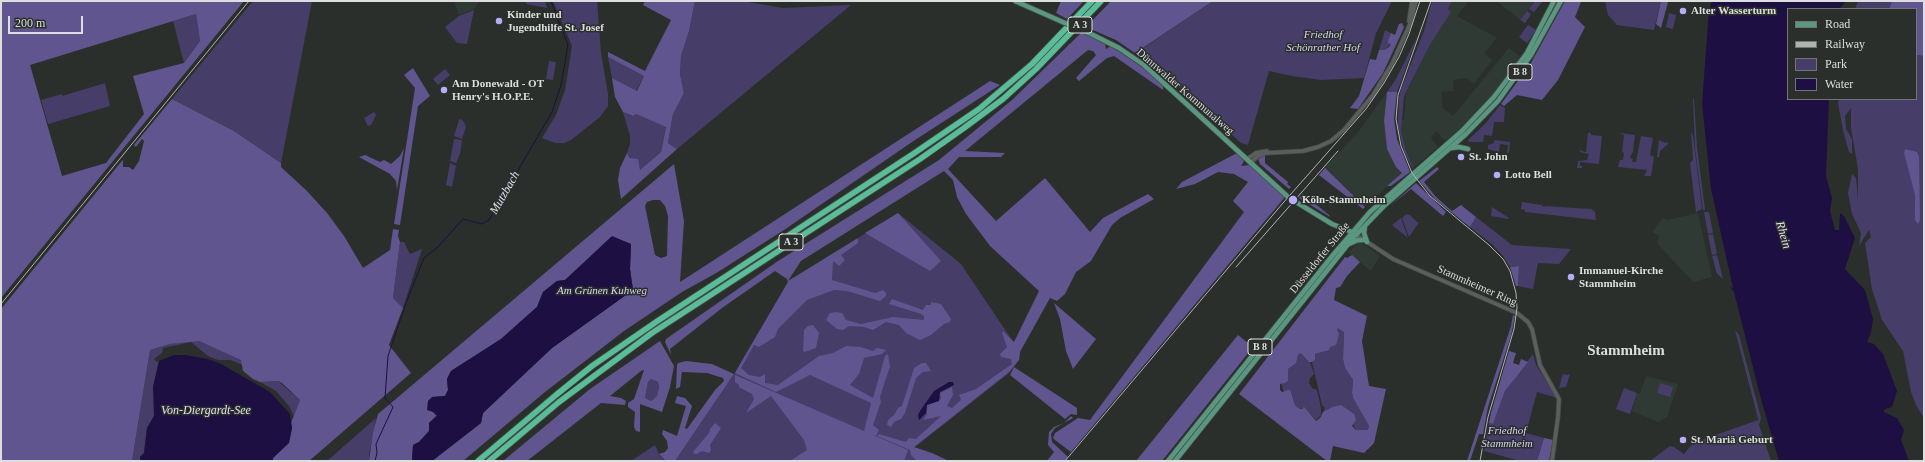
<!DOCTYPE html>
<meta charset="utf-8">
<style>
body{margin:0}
#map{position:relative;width:1925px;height:462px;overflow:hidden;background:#2a2f2c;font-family:"Times New Roman",serif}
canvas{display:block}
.frame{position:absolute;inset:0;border:2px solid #dcdfde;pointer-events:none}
.legend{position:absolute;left:1787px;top:8px;width:130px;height:92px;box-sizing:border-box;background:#2a2f2c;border:1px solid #717573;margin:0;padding:5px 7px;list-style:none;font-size:12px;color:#dcdfde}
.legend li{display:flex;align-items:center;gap:8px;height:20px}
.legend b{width:20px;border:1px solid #717573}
.scale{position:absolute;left:8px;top:16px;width:75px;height:18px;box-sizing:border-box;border:2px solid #dcdfde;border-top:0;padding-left:5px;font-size:12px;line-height:14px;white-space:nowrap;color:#dcdfde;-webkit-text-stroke:3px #2a2f2c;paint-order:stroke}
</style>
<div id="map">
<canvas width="1925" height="462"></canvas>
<div class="frame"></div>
<ul class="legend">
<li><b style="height:5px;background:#599781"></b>Road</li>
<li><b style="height:5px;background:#afb2b1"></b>Railway</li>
<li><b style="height:11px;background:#463d69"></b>Park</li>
<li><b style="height:11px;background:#1e0f42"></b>Water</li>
</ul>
<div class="scale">200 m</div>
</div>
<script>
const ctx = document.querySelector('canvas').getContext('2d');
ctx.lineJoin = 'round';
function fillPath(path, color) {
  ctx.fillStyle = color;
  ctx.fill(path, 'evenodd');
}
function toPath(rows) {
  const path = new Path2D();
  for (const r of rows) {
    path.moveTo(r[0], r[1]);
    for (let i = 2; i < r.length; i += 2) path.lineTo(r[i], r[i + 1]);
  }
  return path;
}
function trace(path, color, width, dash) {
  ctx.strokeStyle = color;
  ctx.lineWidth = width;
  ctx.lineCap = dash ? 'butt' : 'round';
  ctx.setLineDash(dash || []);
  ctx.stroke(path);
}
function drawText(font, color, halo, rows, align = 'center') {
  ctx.font = font + ' "Times New Roman",serif';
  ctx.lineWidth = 3;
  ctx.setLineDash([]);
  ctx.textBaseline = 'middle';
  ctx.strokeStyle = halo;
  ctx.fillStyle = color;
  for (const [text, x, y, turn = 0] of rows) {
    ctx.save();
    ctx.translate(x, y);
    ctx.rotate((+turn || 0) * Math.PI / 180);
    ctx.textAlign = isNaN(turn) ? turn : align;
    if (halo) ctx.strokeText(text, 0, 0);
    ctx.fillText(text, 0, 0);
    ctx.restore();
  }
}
const built = toPath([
 [454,1,480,1,474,9,459,15],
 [1452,1,1469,1,1457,16,1497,38,1484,53,1492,60,1474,84,1466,78,1453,80,1454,91,1441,92,1442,107,1453,116,1509,48,1521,58,1487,102,1458,132,1445,141,1436,131,1431,138,1438,147,1413,168,1406,151,1401,131,1401,120,1404,120,1406,94,1430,45,1451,12,1448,10],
 [1497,1,1535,1,1520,20],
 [1387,92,1384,121,1387,149,1397,167,1402,173,1365,207,1324,168,1359,131],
 [1698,213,1712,277,1693,282,1657,243,1659,236,1652,232,1663,218,1668,220],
 [1360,242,1380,256,1371,271,1348,252],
 [1646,376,1678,384,1667,417,1658,422,1632,411,1637,393,1640,394]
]);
const green = toPath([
 [253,1,312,1,281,163,234,131,172,99],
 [526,1,545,1,547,8,526,4],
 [553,1,597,1,601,53,608,94,608,106,600,117,571,140,564,143,555,143,542,138,556,115,565,90,572,46],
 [695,1,742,1,783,8,851,5,677,149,668,143,673,114,684,93,680,74,681,56,689,31],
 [1213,1,1392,1,1376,33,1364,78,1321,80,1292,76,1269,71,1248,145,1241,143,1177,85,1136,53],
 [1432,1,1452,1,1448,9,1451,12,1430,45,1404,96,1401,131,1406,151,1413,168,1412,168,1404,152,1398,126,1399,98,1401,89,1424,31],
 [1535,1,1543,1,1534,12,1529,9],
 [1557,1,1559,1,1530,54,1499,98,1486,110,1508,83,1530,51],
 [1605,1,1661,1,1654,30,1617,25,1608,15],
 [1858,1,1892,1,1889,9,1855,9],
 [474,10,467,44,457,43,445,27,459,16],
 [1527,11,1531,14,1525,23,1520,20],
 [1669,13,1676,15,1673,29,1666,27],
 [196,14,200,41,184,63,173,21],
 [1528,25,1536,30,1527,43,1519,37],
 [1385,30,1391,33,1388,40,1391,44,1384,50,1379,50],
 [1418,35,1397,92,1387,92,1396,79],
 [1916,55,1924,56,1924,418,1916,405,1911,392,1903,351,1882,320,1872,289,1865,243,1871,237,1869,230,1859,246,1861,233,1852,214,1848,193,1852,174,1856,178,1858,199,1858,169,1851,128,1851,108,1845,116,1846,129,1852,139,1852,154,1849,152,1843,130,1838,103,1839,99,1916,99],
 [608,57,644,76,636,91,612,78],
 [549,61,556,62,553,80,546,79],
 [445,69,450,75,438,85,433,79],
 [105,83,110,106,48,124,41,100,62,94,62,96],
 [1693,99,1694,99,1697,147,1705,210,1703,210,1695,148],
 [1500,105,1505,108,1504,122,1494,122,1492,136,1484,135,1483,142,1469,142,1468,140,1486,123],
 [374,112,376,115,371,125,368,126,364,118],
 [623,112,632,116,636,114,666,126,661,152,640,170,627,153,630,144,630,136],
 [461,119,464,122,466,127,462,139,454,136,459,120],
 [1691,132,1693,136,1702,209,1696,212,1690,163,1693,160],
 [1588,133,1591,133,1591,135,1602,136,1599,164,1580,162,1580,166,1582,166,1582,168,1577,168,1578,161,1587,160,1589,154,1580,152,1580,148,1581,151,1586,152],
 [1619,133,1635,135,1633,151,1630,158,1633,159,1632,162,1636,162,1641,136,1653,138,1650,155,1654,157,1651,176,1644,176,1647,170,1618,167,1620,160,1623,160,1624,153,1622,152,1624,135],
 [454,139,462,140,460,154,456,163,450,161],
 [1494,140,1510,142,1509,153,1507,153,1508,145,1500,144,1499,152,1488,149,1488,145,1494,143],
 [1659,140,1666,143,1667,141,1668,144,1660,151,1659,157,1657,157],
 [450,163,456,166,452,187,446,185],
 [1522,202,1541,205,1544,207,1545,206,1591,209,1595,212,1596,220,1525,212,1525,210,1521,209],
 [1492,207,1509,218,1509,219,1491,216],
 [1704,212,1709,212,1713,233,1708,234],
 [898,213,961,264,1020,352,1019,360,1009,373,910,451,927,461,675,461,734,374,788,282],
 [1406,214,1410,215,1417,222,1419,222,1409,237,1402,218],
 [1476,217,1512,245,1571,249,1559,264,1538,263,1533,289,1518,286,1519,266,1510,267,1503,256,1492,244,1470,227],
 [1401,218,1408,238,1392,225],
 [1713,234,1717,254,1712,255,1708,235],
 [400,242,404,242,410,254,422,249,403,308,393,298],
 [1717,255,1723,279,1717,274,1712,256],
 [1338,327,1344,332,1343,359,1345,368,1353,380,1352,393,1353,398,1369,426,1369,430,1356,430,1353,424,1332,407,1323,412,1325,408,1322,405,1312,362,1315,360,1315,354,1325,351,1332,345],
 [1735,330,1739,335,1761,418,1759,425,1771,461,1650,461,1670,446,1674,447,1684,454,1693,443,1758,420,1759,422],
 [192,341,199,341,242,360,243,365,230,360,218,360,208,356,191,342,163,348,162,353,154,359,157,362,159,361,153,387,155,409,154,416,147,428,144,453,140,457,140,461,132,461,150,350,170,344],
 [1301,352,1310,362,1314,374,1310,378,1309,383,1312,388,1317,390,1321,408,1321,415,1316,420,1307,410,1304,408,1298,408,1295,405,1290,389,1284,392,1281,383,1285,383,1288,376,1288,369],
 [1533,354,1536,365,1557,398,1537,392,1526,433,1544,438,1537,461,1520,461,1484,451,1489,423,1493,424,1505,391],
 [1563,373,1563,374,1567,375,1570,374,1566,387,1559,388],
 [651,379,658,382,659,387,657,396,651,401,645,398,648,382],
 [278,381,300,400,294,416,289,406,276,391,260,382],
 [1660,383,1673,387,1670,397,1657,393],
 [1624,388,1637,393,1630,414,1616,409],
 [376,418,369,455,369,461,327,461],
 [655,445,660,456,666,461,631,461]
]);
const forest = toPath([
 [1,1,244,1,1,298],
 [196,14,200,41,184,63,133,76,144,114,106,163,62,176,30,65],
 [645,1,695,1,689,31,681,56,680,74,684,93,673,114,668,143,677,149,621,199,618,180,620,168,627,153,630,158,638,159,640,170,661,152,666,127,636,114,633,116,623,112,615,97,612,78,637,91,644,76,608,57,608,52,645,71,671,20,643,5],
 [1061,1,1084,1,1067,19,1056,13],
 [1111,1,1213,1,1135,53,1116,40,1086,27],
 [1565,1,1593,1,1581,2,1575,17,1585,27,1558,80,1542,100,1517,95,1504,106,1501,104,1531,63],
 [1661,1,1668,2,1661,28,1656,24],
 [1892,1,1924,1,1924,56,1916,55,1916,9,1889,9],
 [1402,23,1404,27,1402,32,1383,73,1358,109,1350,108,1359,96,1370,59,1376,60,1379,50,1384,50,1389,47,1391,44,1388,43,1388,40,1391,33,1395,35,1399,24],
 [1082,32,1105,44,1106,49,1111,46,1145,69,1163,85,1163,90,1114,56,1107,58,1079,81,1076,78,1096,55,1093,51,1088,50,965,151,1005,153,1001,157,959,157,948,169,996,221,1045,178,1090,232,1103,218,1148,194,1154,199,1120,218,1112,225,1091,261,1076,272,1065,294,1057,301,1050,298,1020,352,1019,360,1009,372,914,447,932,453,949,461,917,461,911,455,910,450,877,436,879,434,906,442,909,438,916,439,941,416,923,420,927,414,927,405,939,401,941,398,940,393,952,387,953,395,947,406,952,408,961,400,959,395,976,389,1012,364,1011,359,1001,357,1000,354,1007,347,1002,333,1003,331,1014,342,1039,291,990,246,966,214,957,197,953,180,944,171,801,261,788,281,858,238,858,243,841,255,845,260,839,266,833,261,832,280,875,293,883,290,886,293,886,296,880,301,847,291,834,290,807,300,778,329,775,337,759,347,754,345,741,368,749,375,760,377,765,374,765,383,778,385,819,356,833,353,846,346,861,347,873,351,877,348,886,350,882,354,864,358,859,374,850,385,873,398,885,356,888,354,890,367,886,378,880,397,881,402,873,425,879,430,876,436,864,431,871,403,810,375,776,392,735,373,788,282,787,279,775,271,722,308,670,349,671,355,665,342,666,339,778,261,939,160,1012,100],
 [413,68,430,96,418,106,400,225,394,224,415,88,404,75],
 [990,81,1000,85,912,142,784,230,718,272,682,292,624,331,545,392,463,461,432,461,481,423,483,413,552,348,633,290,630,269,631,244,612,237,565,280,557,281,543,292,537,307,501,339,451,371,447,379,448,390,445,396,432,397,433,412,437,415,429,423,429,431,419,442,413,445,412,461,369,461,373,432,378,414,674,164,684,221,680,282],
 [653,200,660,200,665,206,668,216,667,256,661,258,655,255,645,206,647,202],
 [1387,92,1397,92,1394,119,1397,139,1410,172,1391,186,1387,186,1402,173,1396,167,1387,149,1384,121],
 [172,99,234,131,281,163,281,167,307,191,327,213,344,236,363,268,390,250,393,229,399,230,398,236,400,242,393,298,403,308,389,345,411,373,309,461,273,461,273,458,289,442,292,428,291,423,300,400,282,383,278,381,260,382,253,379,243,371,241,360,199,341,170,344,150,350,132,461,1,461,1,309,121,162,123,160,123,167,129,167,133,170,139,161,144,141,142,139,136,147,134,145],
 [404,148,397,190,396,181,390,174,359,157,365,155,380,162,384,160,391,164,400,156],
 [1905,149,1917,152,1919,157,1920,220,1918,224,1915,220,1915,195,1907,164,1904,153],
 [1237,153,1244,161,1241,166,1250,165,1285,197,1071,452,1055,440,1053,438,1055,433,1078,418,1090,420,1244,212,1233,201,1248,182,1234,174,1218,172,1195,184,1176,189,1182,182],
 [1265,155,1265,163,1288,182,1287,184,1291,187,1289,189,1260,164,1258,159],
 [1437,167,1439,169,1424,182,1436,197,1452,211,1461,205,1476,217,1470,227,1436,200,1419,181],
 [1325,168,1365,207,1363,209,1319,175],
 [1416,183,1446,212,1443,216,1411,189,1390,206],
 [1303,194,1329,215,1330,217,1299,198],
 [898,213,941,261,930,271,865,233],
 [1352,255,1360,262,1347,276,1340,287,1336,288,1334,300,1367,316,1362,341,1369,386,1386,389,1374,443,1364,453,1333,446,1330,461,1327,461,1239,394,1345,257,1347,258],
 [1338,328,1344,332,1343,359,1345,368,1353,380,1352,393,1353,398,1369,426,1368,430,1356,430,1352,426,1356,420,1354,414,1341,405,1332,407,1323,412,1320,418,1316,421,1307,410,1304,407,1302,409,1298,408,1295,405,1290,389,1282,392,1280,390,1280,384,1285,383,1288,381,1288,369,1296,363,1298,355,1301,353,1309,362,1312,362,1315,360,1315,354,1329,350,1330,347,1336,345,1339,334,1337,330],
 [1519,266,1518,286,1516,286,1510,267],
 [892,299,923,310,926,305,931,305,931,302,941,304,951,319,950,322,944,324,931,335,920,340,906,333,899,325,886,322,873,330,864,327,849,326,843,330,837,329,826,320,830,313,836,312,842,313,846,320,861,324,893,317,924,320,924,316,921,314,889,304],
 [1054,303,1096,339,1073,369,1066,351,1060,319],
 [1513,315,1515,316,1511,336,1488,407,1483,434,1479,434,1470,461,1467,461,1511,326],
 [813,325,819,333,816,348,805,352,803,351,804,330,808,326],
 [1238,335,1253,347,1162,461,1136,461],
 [660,341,674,366,670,387,662,412,640,404,640,432,636,431,634,427,635,412,628,407,628,403,634,399,644,370,641,371,610,396,621,398,626,401,625,405,601,403,527,461,503,461,590,389],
 [651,379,658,382,659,387,657,396,651,401,645,398,648,382],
 [1509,351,1516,353,1513,363,1519,365,1521,359,1528,362,1505,391,1493,424,1489,423,1491,413],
 [686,361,712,364,734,374,675,461,666,461,659,454,665,452,668,448,667,441,662,434,663,430,677,436,686,406,675,403,677,396,685,398,692,406,685,428,687,429,715,390,724,381,723,378,707,373,682,372,680,387,676,389,677,365,678,363],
 [922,363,926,363,931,371,923,372,916,378,905,413,901,419,894,422,891,427,887,425,888,420,894,415,898,408,902,406,914,368],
 [1014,367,1077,408,1077,415,1071,414,1065,419,1010,375],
 [735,375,908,450,904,461,790,461,807,450,804,440,771,396,746,413,754,399,752,394,739,387,739,385,735,382],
 [1071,416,1073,418,1055,428,1051,434,1052,442,1068,457,1065,461,1042,461,1047,461,1054,452,1048,445,1049,432,1054,427,1064,423],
 [715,423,721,428,710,445,711,450,709,453,702,451,697,454,694,454,693,452,709,433,710,429],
 [1544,438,1553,440,1549,461,1537,461]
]);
const water = toPath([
 [1712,1,1846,1,1839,9,1788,9,1788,99,1829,99,1826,176,1832,198,1830,211,1835,230,1839,230,1840,213,1844,216,1855,238,1845,269,1865,290,1873,319,1871,332,1867,342,1874,344,1883,354,1897,391,1892,407,1885,409,1884,412,1897,418,1904,430,1901,440,1909,461,1779,461,1761,399,1734,292,1730,287,1733,288,1711,189,1702,104,1709,10],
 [612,236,631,244,630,269,633,290,552,348,483,413,481,423,432,461,412,461,413,445,419,442,429,431,429,423,437,416,433,412,427,410,428,401,432,397,445,396,448,390,447,379,451,371,501,339,537,307,543,292,557,281,565,280],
 [174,355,185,355,208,359,221,364,270,392,290,414,292,428,289,443,273,458,273,461,140,461,140,457,144,453,147,428,154,416,153,387,159,361],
 [949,382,953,382,954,385,940,392,939,401,927,405,926,413,919,420,918,415,920,411,934,391]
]);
const stream = toPath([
 [375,461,377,453,376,444,393,407,385,398,388,356,406,303,424,258,438,247,463,219,482,224,489,220,552,112,561,85,568,45,551,1]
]);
const majorTunnel = toPath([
 [1287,196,1296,202]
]);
const minor = toPath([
 [1409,21,1412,1],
 [1247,159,1256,153,1267,151],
 [1250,163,1258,156,1266,153,1303,151,1318,147,1331,141,1344,130,1373,95,1392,64,1410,24,1416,1],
 [1355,234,1393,259,1517,313,1528,322,1532,329,1540,365,1559,399,1558,417,1552,461]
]);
const major = toPath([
 [1015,1,1065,23],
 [1083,30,1119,48,1144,65,1287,196],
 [1451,148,1459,147,1468,149],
 [1296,202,1332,224,1352,232],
 [1365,226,1364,233,1367,242],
 [1349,244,1358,240,1366,240],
 [1168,461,1333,255,1370,212,1462,131,1494,97,1527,53,1554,1],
 [1175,461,1353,238,1385,205,1466,134,1498,101,1531,55,1561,1]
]);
const highway = toPath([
 [478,461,556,395,592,366,659,320,913,154,979,109,1032,64,1092,1],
 [489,461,559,402,652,333,920,159,964,128,1003,99,1036,69,1101,1]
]);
const rail = toPath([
 [1431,1,1398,95,1396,119,1401,146,1412,173,1430,196,1489,245,1503,259,1510,271,1516,293,1517,308,1514,329,1488,417,1480,461],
 [1236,267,1338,151],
 [1,304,249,1],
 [1065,461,1283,203,1366,109,1384,83,1399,57,1409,34,1420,1]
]);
const majorBridge = toPath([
 [1065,23,1083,30]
]);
const markers = [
 [1683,11,4,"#b8abf7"],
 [499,21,4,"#b8abf7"],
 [444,90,4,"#b8abf7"],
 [1461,157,4,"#b8abf7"],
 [1497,175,4,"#b8abf7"],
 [1293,200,5,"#b8abf7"],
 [1571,277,4,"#b8abf7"],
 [1683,440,4,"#b8abf7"]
];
const shields = [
 [1080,25,24],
 [1520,72,24],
 [791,242,24],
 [1260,347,24]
];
const shieldNames = [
 ["A 3",1080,25],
 ["B 8",1520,72],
 ["A 3",791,242],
 ["B 8",1260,347]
];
const poiNames = [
 ["Alter Wasserturm",1691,11],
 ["Kinder und",507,15],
 ["Jugendhilfe St. Josef",507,28],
 ["Am Donewald - OT",452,84],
 ["Henry's H.O.P.E.",452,97],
 ["St. John",1469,157],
 ["Lotto Bell",1505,175],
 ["Köln-Stammheim",1302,200],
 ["Immanuel-Kirche",1579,271],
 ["Stammheim",1579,284],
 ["St. Mariä Geburt",1691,440]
];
const parkNames = [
 ["Friedhof",1323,35],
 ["Schönrather Hof",1323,48],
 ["Am Grünen Kuhweg",602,291],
 ["Friedhof",1507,431],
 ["Stammheim",1507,444]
];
const streetNames = [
 ["Dünnwalder Kommunalweg",1185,92,41],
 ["Düsseldorfer Straße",1320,258,-51],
 ["Stammheimer Ring",1477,286,24]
];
const waterNames = [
 ["Mutzbach",505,193,-60],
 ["Rhein",1783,235,74],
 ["Von-Diergardt-See",206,411]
];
const districtNames = [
 ["Stammheim",1626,351]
];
fillPath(built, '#2f3a35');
fillPath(green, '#463d69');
fillPath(forest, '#60558e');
fillPath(water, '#1e0f42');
trace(stream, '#1e0f42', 1);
trace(majorTunnel, '#454947', 4.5, [4.5, 2]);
trace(minor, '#474b49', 5);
trace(major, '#474b49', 6);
trace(highway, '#474b49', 7);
trace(minor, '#5a5f5d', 3.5);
trace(major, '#599781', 4.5);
trace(highway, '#59bd99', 5.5);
trace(rail, '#afb2b1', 1);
trace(majorBridge, '#474b49', 6, []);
trace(majorBridge, '#599781', 4.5);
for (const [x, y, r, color] of markers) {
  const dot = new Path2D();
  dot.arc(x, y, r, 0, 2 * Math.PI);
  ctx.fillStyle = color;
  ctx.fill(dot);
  trace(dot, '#2a2f2c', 1.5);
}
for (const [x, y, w] of shields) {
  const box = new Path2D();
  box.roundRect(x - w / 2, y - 8, w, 16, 3);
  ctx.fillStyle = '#2a2f2c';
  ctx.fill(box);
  trace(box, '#dcdfde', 1);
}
drawText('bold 10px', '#dcdfde', null, shieldNames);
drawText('bold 11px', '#dcdfde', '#2a2f2c', poiNames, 'left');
drawText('italic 11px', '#d7d2f5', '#2a2f2c', parkNames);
drawText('11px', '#dcdfde', '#2a2f2c', streetNames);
drawText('italic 12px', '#e2dff1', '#2a2f2c', waterNames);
drawText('bold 15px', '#dcdfde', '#2a2f2c', districtNames);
</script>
